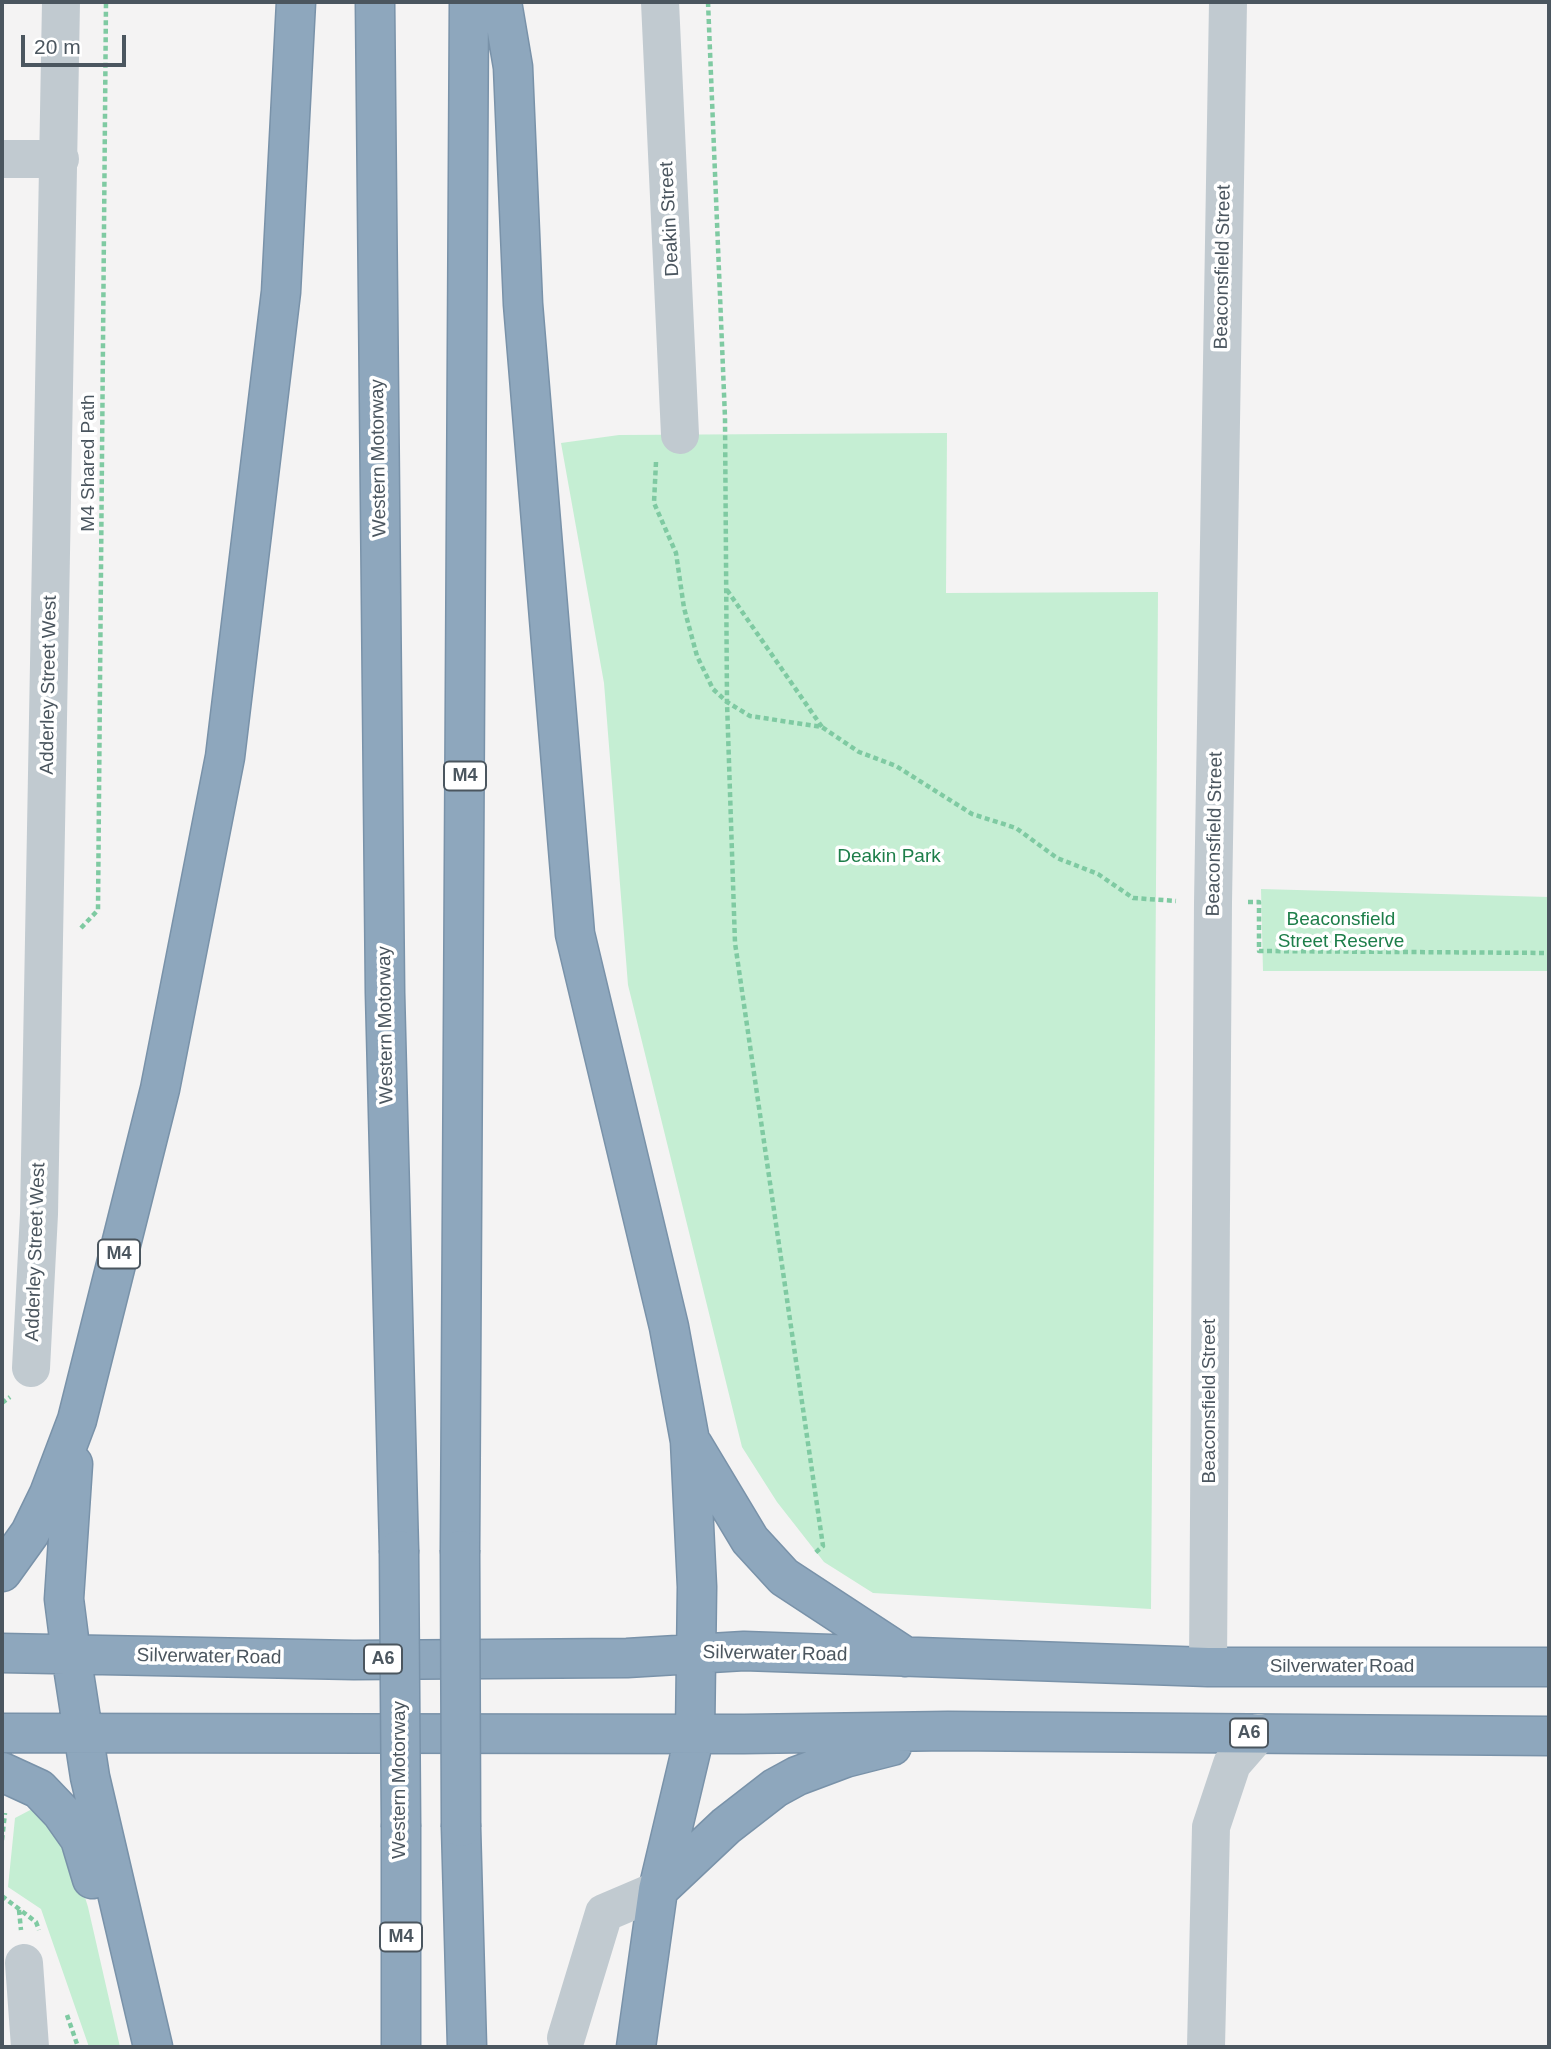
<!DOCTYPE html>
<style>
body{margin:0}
#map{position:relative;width:1551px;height:2049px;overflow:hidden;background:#f4f3f3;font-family:Helvetica,sans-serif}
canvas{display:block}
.frame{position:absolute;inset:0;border:4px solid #4b565f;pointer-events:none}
.scale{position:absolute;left:21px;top:35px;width:105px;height:32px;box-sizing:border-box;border:4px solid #4b565f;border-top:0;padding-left:9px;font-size:21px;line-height:24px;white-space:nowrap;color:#4b565f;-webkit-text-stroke:5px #fff;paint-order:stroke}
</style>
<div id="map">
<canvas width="1551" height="2049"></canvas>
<div class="frame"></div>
<div class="scale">20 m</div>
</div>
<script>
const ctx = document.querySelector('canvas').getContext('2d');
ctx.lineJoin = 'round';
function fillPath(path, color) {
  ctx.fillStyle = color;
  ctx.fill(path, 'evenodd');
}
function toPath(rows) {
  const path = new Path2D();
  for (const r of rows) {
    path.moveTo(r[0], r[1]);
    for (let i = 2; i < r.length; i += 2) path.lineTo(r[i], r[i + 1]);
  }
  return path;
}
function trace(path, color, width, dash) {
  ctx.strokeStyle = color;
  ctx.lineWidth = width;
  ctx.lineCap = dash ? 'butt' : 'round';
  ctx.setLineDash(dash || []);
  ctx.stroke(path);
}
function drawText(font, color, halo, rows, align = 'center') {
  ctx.font = font + ' Helvetica,sans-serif';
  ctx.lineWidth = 7;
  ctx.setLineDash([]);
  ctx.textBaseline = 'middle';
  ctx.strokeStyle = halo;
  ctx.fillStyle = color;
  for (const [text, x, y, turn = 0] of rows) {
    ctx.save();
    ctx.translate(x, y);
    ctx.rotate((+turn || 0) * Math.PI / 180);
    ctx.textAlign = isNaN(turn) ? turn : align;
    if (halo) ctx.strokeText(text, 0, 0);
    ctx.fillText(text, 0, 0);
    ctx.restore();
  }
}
const green = toPath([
 [947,433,946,593,1158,592,1151,1609,873,1593,824,1562,777,1502,742,1447,628,985,604,683,561,443,619,435],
 [1261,889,1549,897,1549,971,1263,971],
 [34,1808,60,1837,75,1865,88,1907,120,2047,89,2047,41,1909,8,1887,15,1818]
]);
const path = toPath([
 [708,2,725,418,727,702,735,943,823,1546,815,1553],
 [656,462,654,503,676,553,684,608,697,656,713,689,727,702,750,716,822,727,859,752,896,766,972,814,1016,828,1057,858,1098,874,1133,898,1176,901],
 [727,590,822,727],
 [1248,902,1259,902,1259,951,1549,953],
 [81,928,98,910,106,2],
 [2,1403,10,1397],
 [2,1840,5,1813],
 [2,1896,36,1922,39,1930],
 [19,1910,21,1930],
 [67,2015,78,2047]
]);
const minor = toPath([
 [660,2,680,435],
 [2,159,60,159],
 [31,1368,39,1214,61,2],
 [1208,1667,1213,902,1228,2],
 [24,1963,30,2047],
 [566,2038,604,1913,658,1890],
 [1206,2047,1211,1827,1232,1764,1259,1733]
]);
const highway = toPath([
 [375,2,385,993,399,1550],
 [502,2,513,67,523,304,575,934,669,1327,690,1441,697,1587,695,1734,658,1890,636,2047],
 [693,1445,750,1540,784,1577,906,1657],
 [73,1464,64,1599,71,1654,90,1777,153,2047],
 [460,1550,469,2],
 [2,1572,30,1533,49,1494,77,1420,160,1089,225,757,281,292,296,2],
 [2,1653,354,1660,627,1658,744,1651,1208,1667,1549,1667],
 [2,1733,744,1734,948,1731,1549,1736],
 [2,1772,39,1789,61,1812,80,1839,92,1879],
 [401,1827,401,2047],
 [461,1827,467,2047],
 [658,1890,726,1826,775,1788,797,1776,845,1758,892,1746]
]);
const highwayBridge = toPath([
 [399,1550,401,1827],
 [460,1550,461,1827]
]);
const shields = [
 [465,776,42],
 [119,1254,42],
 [383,1659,38],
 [1249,1733,38],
 [401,1937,42]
];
const shieldNames = [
 ["M4",465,776],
 ["M4",119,1254],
 ["A6",383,1659],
 ["A6",1249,1733],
 ["M4",401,1937]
];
const streetNames = [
 ["Deakin Street",670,219,-93],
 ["Beaconsfield Street",1223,267,-89],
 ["Western Motorway",379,458,-91],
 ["M4 Shared Path",89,463,-90],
 ["Adderley Street West",49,685,-89],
 ["Beaconsfield Street",1215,834,-89],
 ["Western Motorway",386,1025,-91],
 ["Adderley Street West",36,1252,-88],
 ["Beaconsfield Street",1210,1401,-90],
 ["Silverwater Road",775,1654,1],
 ["Silverwater Road",209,1657,1],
 ["Silverwater Road",1342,1667],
 ["Western Motorway",400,1780,-90]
];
const parkNames = [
 ["Deakin Park",889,857],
 ["Beaconsfield",1341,920],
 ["Street Reserve",1341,942]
];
fillPath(green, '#c5eed3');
trace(highway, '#7992a9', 41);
trace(path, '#7fcaa2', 4.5, [5, 3.5]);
trace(minor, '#c1cad0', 38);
trace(highway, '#8ea7bd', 38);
trace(highwayBridge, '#7992a9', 41, []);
trace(highwayBridge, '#8ea7bd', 38);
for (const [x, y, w] of shields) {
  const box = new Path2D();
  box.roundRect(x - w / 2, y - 14.5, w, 29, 5);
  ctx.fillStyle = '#fff';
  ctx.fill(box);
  trace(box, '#4b565f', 2);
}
drawText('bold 18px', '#4b565f', null, shieldNames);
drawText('19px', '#4b565f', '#fff', streetNames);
drawText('19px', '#1e7e4a', '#fff', parkNames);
</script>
